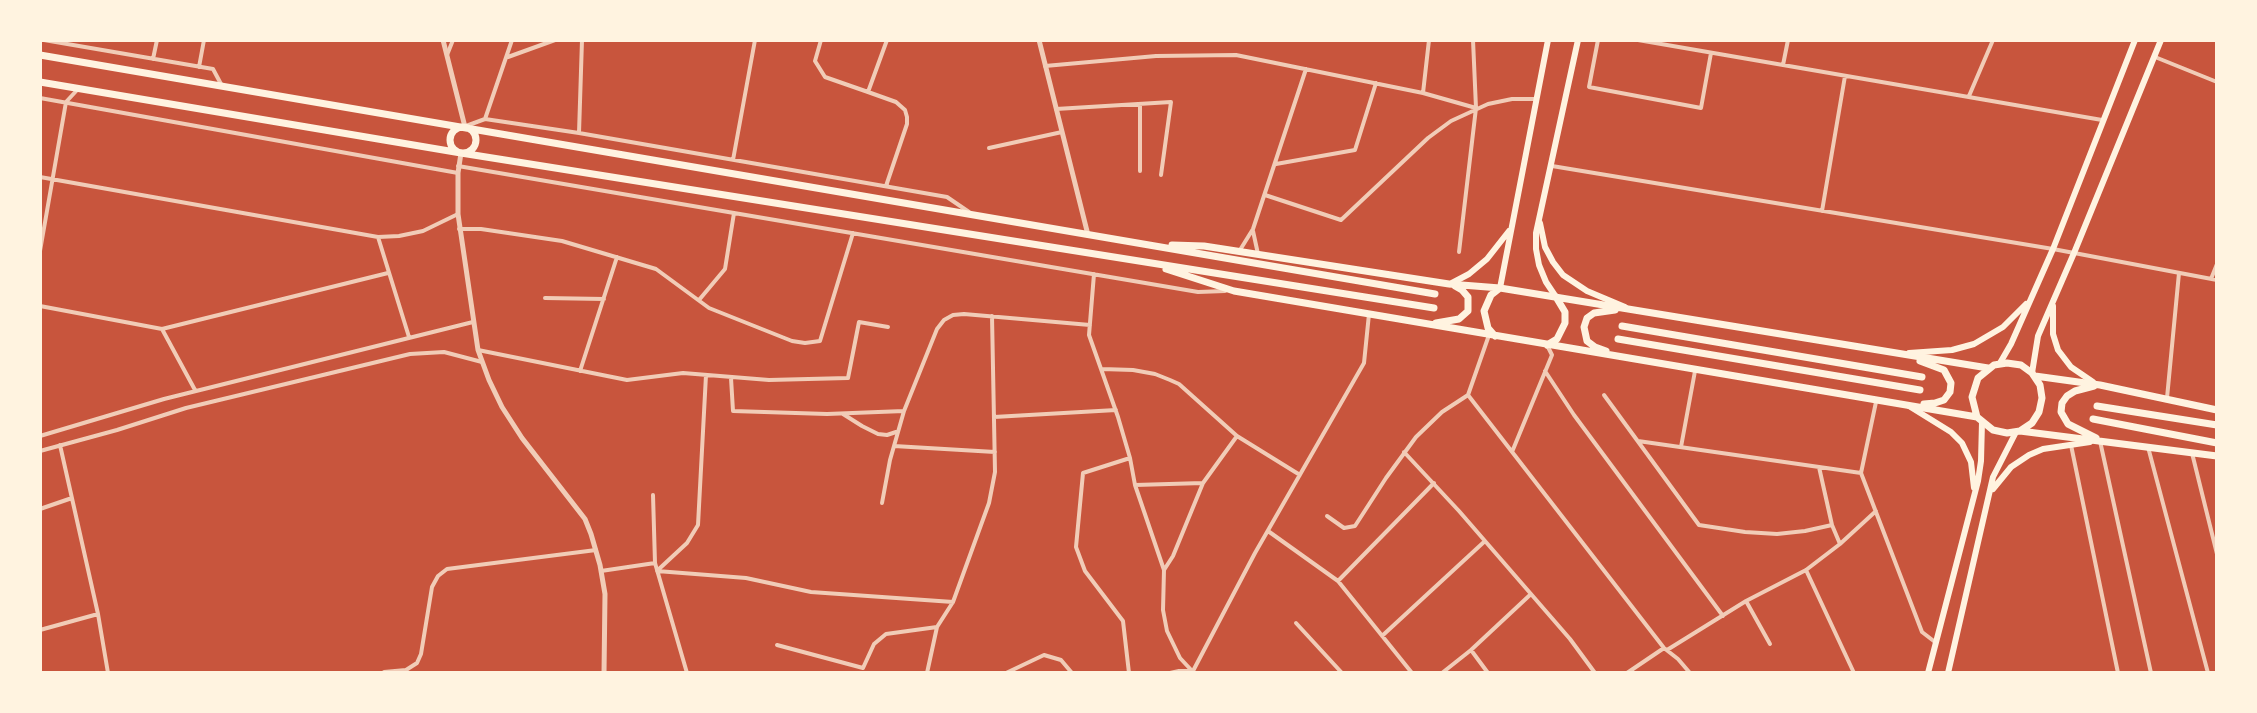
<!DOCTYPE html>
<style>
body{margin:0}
#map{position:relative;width:2257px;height:713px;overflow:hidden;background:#c8553d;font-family:"DejaVu Sans",sans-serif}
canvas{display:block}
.frame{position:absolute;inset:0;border:42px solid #fff3e0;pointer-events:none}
</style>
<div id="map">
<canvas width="2257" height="713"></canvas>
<div class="frame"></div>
</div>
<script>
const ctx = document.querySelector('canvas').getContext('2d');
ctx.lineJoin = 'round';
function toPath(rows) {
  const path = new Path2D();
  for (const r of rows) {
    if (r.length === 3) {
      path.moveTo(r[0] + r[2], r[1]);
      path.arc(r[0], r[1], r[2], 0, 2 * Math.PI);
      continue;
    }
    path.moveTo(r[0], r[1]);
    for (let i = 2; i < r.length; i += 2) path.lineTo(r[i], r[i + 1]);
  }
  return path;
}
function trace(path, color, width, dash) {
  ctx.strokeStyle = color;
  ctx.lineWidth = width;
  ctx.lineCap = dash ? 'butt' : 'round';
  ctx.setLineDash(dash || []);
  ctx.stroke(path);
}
const minor = toPath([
 [44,40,213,69,221,84],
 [821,40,815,61,825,77,868,92,887,40],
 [1598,40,1589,87,1701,108,1711,53],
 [1638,40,2102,120],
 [447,55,453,40],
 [508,57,555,40],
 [2155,57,2217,82],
 [153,59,157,40],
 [1783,65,1788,40],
 [1045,66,1156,56,1236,55,1423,93,1476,108],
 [199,67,204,40],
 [868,92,896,102,905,110,907,117,907,124,886,186],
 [1423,93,1429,40],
 [1969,96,1993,40],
 [40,98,458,173],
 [1140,104,1140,171],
 [1056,109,1171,102,1161,175],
 [485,119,512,40],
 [466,126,485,119,579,133,947,197,969,212],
 [579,133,582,40],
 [989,148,1062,132],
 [733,160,755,40],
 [1276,164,1355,150,1376,83],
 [458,166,1198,292,1225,291],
 [1552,166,2053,249,2217,280],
 [40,177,378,237,399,236,423,231,458,214],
 [1265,195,1341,220,1428,138,1451,121,1488,104,1512,99,1536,99],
 [1822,211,1845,76],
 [459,229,481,229,562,241,656,269,709,308,792,341,805,343,820,341,853,233],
 [1253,231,1258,254],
 [378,237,409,337],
 [1240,250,1253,229,1306,69],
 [40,251,66,102,78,89],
 [1459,252,1476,108,1473,40],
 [1094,274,1089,335,1118,417,1130,458,1135,485,1164,570,1163,610,1167,631,1180,658,1194,673],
 [2211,279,2217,264],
 [545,298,604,299],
 [699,300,725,269,734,213],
 [40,306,162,329,388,273],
 [162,329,195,390],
 [1489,335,1468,395,1664,648,1678,659,1690,673],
 [478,350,627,380,683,373,769,380,848,378,859,322,888,327],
 [1102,369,1133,370,1155,374,1170,380,1179,384,1237,436,1300,475],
 [580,371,617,257],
 [1545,371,1574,415,1723,616],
 [731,378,733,411,827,414,904,411],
 [1604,395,1699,525,1745,532,1777,534,1805,531,1832,525],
 [2167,398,2179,273],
 [1876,402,1861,473,1922,632,1935,642],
 [843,414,862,426,878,434,887,435,896,432],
 [994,417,1116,410],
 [40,436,164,399,473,322],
 [1638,441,1861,473],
 [2100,441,2151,673],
 [60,445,98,614,108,673],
 [2071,445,2118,673],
 [894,446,995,452],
 [1681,447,1695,371],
 [2148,447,2208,673],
 [40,451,117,430,186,408,410,354,444,352,482,362],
 [1404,452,1459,511,1570,639,1595,673],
 [1512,452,1552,355,1547,345],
 [2192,453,2217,554],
 [1819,467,1832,525,1840,544],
 [1135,485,1203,483],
 [653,495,655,563,687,673],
 [882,503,890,460,904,411,937,329,944,320,953,315,964,314,1090,325],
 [40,509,72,498],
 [1327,516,1344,528,1355,526,1386,478,1416,437,1442,412,1468,395],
 [1268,531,1338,581,1412,673],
 [659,569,687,543,698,525,706,375],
 [1164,570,1173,556,1203,483,1237,436],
 [1806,570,1854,673],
 [601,571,655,563],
 [657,571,746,578,811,592,953,602],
 [1338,581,1434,483],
 [1746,601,1770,644],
 [1296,623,1342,673],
 [40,630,98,614],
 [1382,636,1485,541],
 [777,645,863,668,874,644,886,634,937,627,953,602,989,503,995,472,992,316],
 [1471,650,1488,673],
 [1667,650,1746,601,1806,570,1840,544,1876,511],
 [1193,671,1255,553,1364,363,1369,314],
 [384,672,406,670,417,663,421,654,432,587,438,576,447,569,596,550],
 [927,673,937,627],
 [1006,673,1044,655,1061,660,1072,673],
 [1129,673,1123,621,1085,571,1076,547,1083,473,1130,458],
 [1170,673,1179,671,1190,671],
 [1442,673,1471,650,1531,594],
 [1627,673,1664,648]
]);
const tertiary = toPath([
 [443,40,465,127],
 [1039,40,1088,235],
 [461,153,458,173,458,214,478,350,489,380,502,407,522,438,585,519,591,534,600,565,605,594,604,673]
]);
const primary = toPath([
 [1540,223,1545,247,1553,262,1563,275,1587,291,1625,307],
 [1450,284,1469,274,1487,259,1509,231],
 [1500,288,1548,40],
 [1556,297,1546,282,1539,265,1536,249,1536,233,1578,40],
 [2053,306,2053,334,2058,350,2071,367,2093,382],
 [1909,353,1952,350,1974,344,2003,327,2026,304],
 [2000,363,2011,344,2053,249,2135,40],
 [2032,373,2038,336,2074,253,2161,40],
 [1909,406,1951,432,1962,443,1971,462,1974,488],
 [1993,489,2011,467,2029,455,2043,449,2090,442],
 [1928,673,1978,481,1981,461,1982,422],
 [1948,673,1993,477,2016,432]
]);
const trunk = toPath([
 [40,55,1435,294],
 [40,82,461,153,1434,308],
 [463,140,13],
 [1172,245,1204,246,1449,284,1500,288,1988,368],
 [1166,269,1234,291,1977,417],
 [1436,323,1459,319,1468,311,1468,297,1462,290,1455,286],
 [1622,326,1922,377],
 [1495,336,1488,328,1484,311,1491,295,1500,288],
 [1618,339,1920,390],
 [1547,345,1557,339,1565,323,1565,312,1556,297],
 [1606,351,1595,347,1587,341,1584,327,1587,318,1594,313,1615,310],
 [1920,361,1944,370,1951,383,1950,392,1944,400,1935,403,1924,404],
 [2035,376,2100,385,2217,410],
 [2094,386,2075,391,2067,396,2062,403,2061,412,2068,424,2096,438],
 [2097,406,2217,425],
 [2093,419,2217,443],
 [2020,431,2032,423,2039,412,2042,398,2040,385,2032,373,2021,365,2007,363,1994,365,1978,378,1972,397,1977,417,1993,430,2007,433,2020,431,2217,456]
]);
trace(minor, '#f1ccb7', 4);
trace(tertiary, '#f1ccb7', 5);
trace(primary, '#fff3e0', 6);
trace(trunk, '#fff3e0', 7);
</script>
